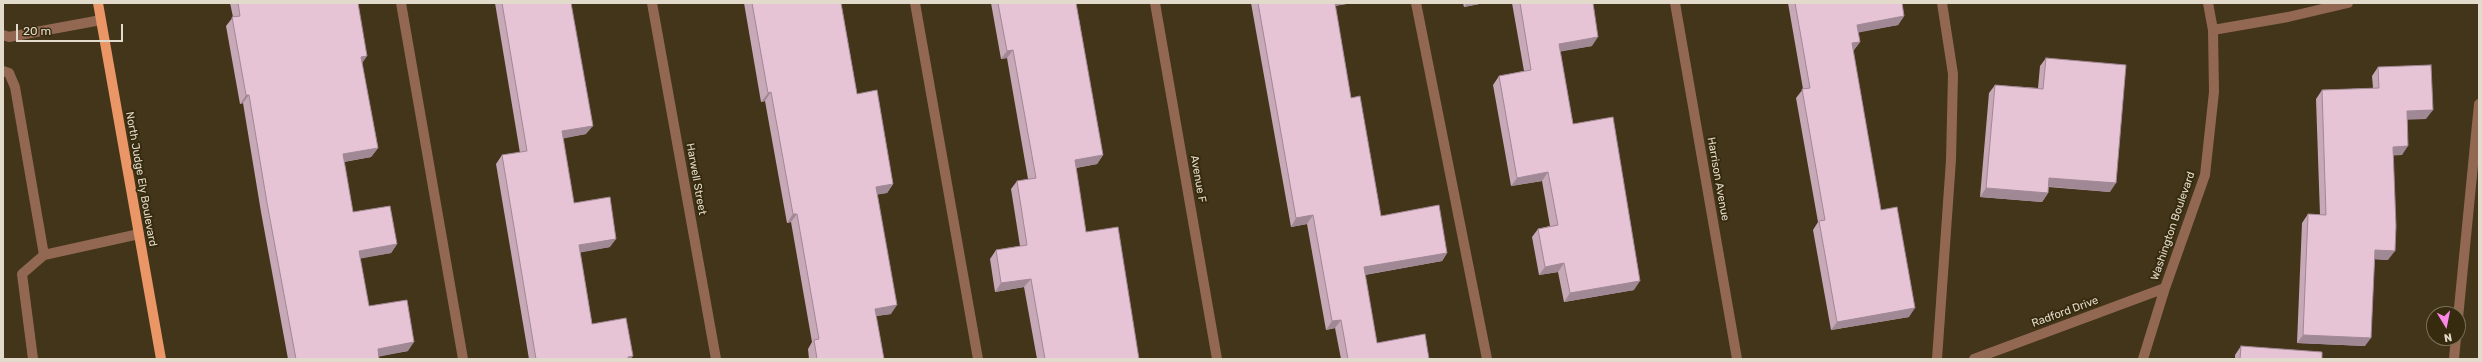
<!DOCTYPE html>
<style>
body{margin:0}
#map{position:relative;width:2482px;height:362px;overflow:hidden;background:#42351a;font-family:Rubik,sans-serif}
canvas{display:block}
.frame{position:absolute;inset:0;border:4px solid #e2daca;pointer-events:none}
.north{position:absolute;left:2426px;top:306px;width:40px;height:40px;box-sizing:border-box;background:#372b0f;border:1px solid #7b715a;border-radius:50%;rotate:170deg;font-size:11px;font-weight:700;line-height:16px;text-align:center;color:#e2daca}
.north::after{content:'';display:block;margin:auto;width:14px;height:18px;background:#fb87e6;clip-path:polygon(50% 0,100% 100%,50% 72%,0 100%)}
.scale{position:absolute;left:16px;top:24px;width:107px;height:18px;box-sizing:border-box;border:2px solid #e2daca;border-top:0;padding-left:5px;font-size:12px;line-height:14px;white-space:nowrap;color:#e2daca;-webkit-text-stroke:3px #372b0f;paint-order:stroke}
</style>
<div id="map">
<canvas width="2482" height="362"></canvas>
<div class="frame"></div>
<div class="north">N</div>
<div class="scale">20 m</div>
</div>
<script>
const ctx = document.querySelector('canvas').getContext('2d');
ctx.lineJoin = 'round';
function toPath(rows) {
  const path = new Path2D();
  for (const r of rows) {
    path.moveTo(r[0], r[1]);
    for (let i = 2; i < r.length; i += 2) path.lineTo(r[i], r[i + 1]);
  }
  return path;
}
function trace(path, color, width, dash) {
  ctx.strokeStyle = color;
  ctx.lineWidth = width;
  ctx.lineCap = dash ? 'butt' : 'round';
  ctx.setLineDash(dash || []);
  ctx.stroke(path);
}
function fillPath(path, color) {
  ctx.fillStyle = color;
  ctx.fill(path, 'evenodd');
}
function drawText(font, color, halo, rows, align = 'center') {
  ctx.font = font + ' Rubik,sans-serif';
  ctx.lineWidth = 4;
  ctx.setLineDash([]);
  ctx.textBaseline = 'middle';
  ctx.strokeStyle = halo;
  ctx.fillStyle = color;
  for (const [text, x, y, turn = 0] of rows) {
    ctx.save();
    ctx.translate(x, y);
    ctx.rotate((+turn || 0) * Math.PI / 180);
    ctx.textAlign = isNaN(turn) ? turn : align;
    if (halo) ctx.strokeText(text, 0, 0);
    ctx.fillText(text, 0, 0);
    ctx.restore();
  }
}
const minor = toPath([
 [401,3,463,359],
 [652,3,716,359],
 [915,3,978,359],
 [1155,3,1217,359],
 [1416,3,1487,359],
 [1675,3,1737,359],
 [2213,30,2288,17,2348,3],
 [3,35,9,37,101,20],
 [3,71,9,73,15,87,44,255],
 [2458,318,2479,104],
 [33,359,22,274,44,255,139,234],
 [1937,359,1951,160,1953,74,1942,3],
 [1974,359,2165,288],
 [2143,359,2165,288,2205,175,2214,92,2213,30,2208,3],
 [2454,359,2456,338]
]);
const major = toPath([
 [98,3,161,359]
]);
const wall = toPath([
 [230,3,358,3,362,63,378,148,371,157,344,162,353,212,397,244,391,253,360,258,369,306,408,351,379,356,379,359,288,359,261,212,243,103,240,104,226,26,233,17],
 [495,3,573,3,571,5,586,134,563,138,574,203,610,247,580,252,592,324,631,359,529,359,496,164,502,155,520,153],
 [744,3,841,3,857,94,893,184,887,193,877,194,891,314,876,316,884,359,809,359,808,349,812,342,791,222,787,223,765,101,761,102],
 [991,3,1076,3,1103,155,1097,164,1076,168,1086,232,1139,359,1037,359,1024,287,995,292,990,259,996,250,1020,246,1011,189,1017,181,1028,179,1007,58,1001,59],
 [1251,3,1352,3,1335,6,1351,98,1381,216,1447,253,1442,261,1365,275,1377,343,1429,359,1341,359,1335,328,1326,330,1307,224,1291,227],
 [1463,3,1484,3,1464,7],
 [1512,3,1593,3,1592,46,1560,51,1573,124,1634,290,1564,302,1558,272,1539,275,1532,237,1538,229,1550,226,1542,181,1511,186,1493,85,1499,76,1524,71],
 [1788,3,1902,3,1904,16,1898,25,1858,32,1860,42,1853,51,1881,210,1909,317,1831,330,1813,230,1818,222,1796,98,1803,89],
 [2046,58,2110,192,2048,187,2048,193,2042,202,1980,197,1989,93,1995,85,2038,88,2040,66],
 [2378,67,2426,119,2407,119,2402,155,2393,155,2388,260,2375,259,2365,346,2297,343,2302,223,2308,214,2320,215,2316,99,2322,90,2373,88,2372,76],
 [2241,346,2322,359,2235,359,2235,355]
]);
const shadedWall = toPath([
 [1331,3,1352,3,1328,7],
 [1466,3,1484,3,1464,7],
 [1904,16,1898,25,1851,34,1857,25],
 [1598,37,1592,46,1553,53,1559,44],
 [1860,42,1854,50,1846,52,1852,43],
 [1013,50,1007,58,1001,59,1007,51],
 [367,56,361,65,361,57],
 [771,92,765,101,761,102,768,93],
 [246,95,249,95,243,103,240,104],
 [2433,110,2426,119,2401,120,2407,111],
 [593,126,586,134,556,140,562,131],
 [2408,146,2402,155,2387,156,2393,147],
 [378,148,371,157,337,163,343,154],
 [1103,155,1097,164,1069,169,1075,160],
 [1548,172,1542,181,1511,186,1517,178],
 [2049,178,2116,183,2110,192,2043,186],
 [893,184,887,193,870,196,876,187],
 [1986,188,2048,193,2042,202,1980,197],
 [793,214,797,214,791,222,787,223],
 [1313,215,1307,224,1291,227,1296,218],
 [616,239,610,247,573,254,579,245],
 [397,244,391,253,353,260,359,251],
 [2375,250,2395,251,2388,260,2369,259],
 [1447,253,1442,261,1358,276,1364,267],
 [1564,263,1558,272,1539,275,1545,267],
 [1031,279,1024,287,995,292,1001,283],
 [1640,281,1634,290,1564,302,1570,293],
 [897,305,891,314,869,317,875,309],
 [1915,308,1909,317,1831,330,1837,322],
 [1341,320,1335,328,1326,330,1332,321],
 [2303,335,2371,338,2365,346,2297,343],
 [414,342,408,351,372,358,378,349],
 [633,356,631,359,626,359,628,357]
]);
const building = toPath([
 [238,3,358,3,367,56,361,57,378,148,343,154,353,212,390,206,397,244,359,251,369,306,407,300,414,342,378,349,379,359,296,359,267,203,249,95,246,95,232,17,240,16,238,3],
 [502,3,571,3,593,126,562,131,574,203,610,197,616,239,579,245,592,324,626,318,633,356,628,357,628,359,536,359,502,155,527,151,502,3],
 [752,3,841,3,857,94,877,90,893,184,876,187,897,305,875,309,884,359,817,359,814,340,819,339,797,214,793,214,771,92,768,93,752,3],
 [998,3,1076,3,1103,155,1075,160,1086,232,1118,227,1139,359,1045,359,1031,279,1001,283,996,250,1027,245,1017,181,1036,178,1013,50,1007,51,998,3],
 [1258,3,1335,3,1351,98,1360,96,1381,216,1439,205,1447,253,1364,267,1377,343,1425,334,1429,359,1348,359,1341,320,1332,321,1313,215,1296,218,1258,3],
 [1520,3,1593,3,1598,37,1559,44,1573,124,1613,117,1640,281,1570,293,1564,263,1545,267,1538,229,1558,225,1548,172,1517,178,1499,76,1531,70,1520,3],
 [1795,3,1902,3,1904,16,1857,25,1860,42,1852,43,1881,210,1897,207,1915,308,1837,322,1819,221,1825,220,1802,89,1810,88,1795,3],
 [2046,58,2126,65,2116,183,2049,178,2048,193,1986,188,1995,85,2043,89,2046,58],
 [2431,65,2433,110,2407,111,2408,146,2393,147,2396,226,2395,251,2375,250,2371,338,2303,335,2308,214,2326,215,2322,90,2379,88,2378,67,2431,65],
 [2241,346,2322,352,2322,359,2240,359,2241,346]
]);
const streetNames = [
 ["North Judge Ely Boulevard",141,179,80],
 ["Harwell Street",696,179,80],
 ["Avenue F",1198,179,80],
 ["Harrison Avenue",1718,179,80],
 ["Washington Boulevard",2173,226,-71],
 ["Radford Drive",2065,312,-20]
];
trace(minor, '#926852', 10);
trace(major, '#ea9667', 10);
fillPath(wall, '#c6a8b7');
fillPath(shadedWall, '#a18895');
fillPath(building, '#e6c3d5');
trace(building, '#a18895', 1);
drawText('11px', '#e2daca', '#372b0f', streetNames);
</script>
